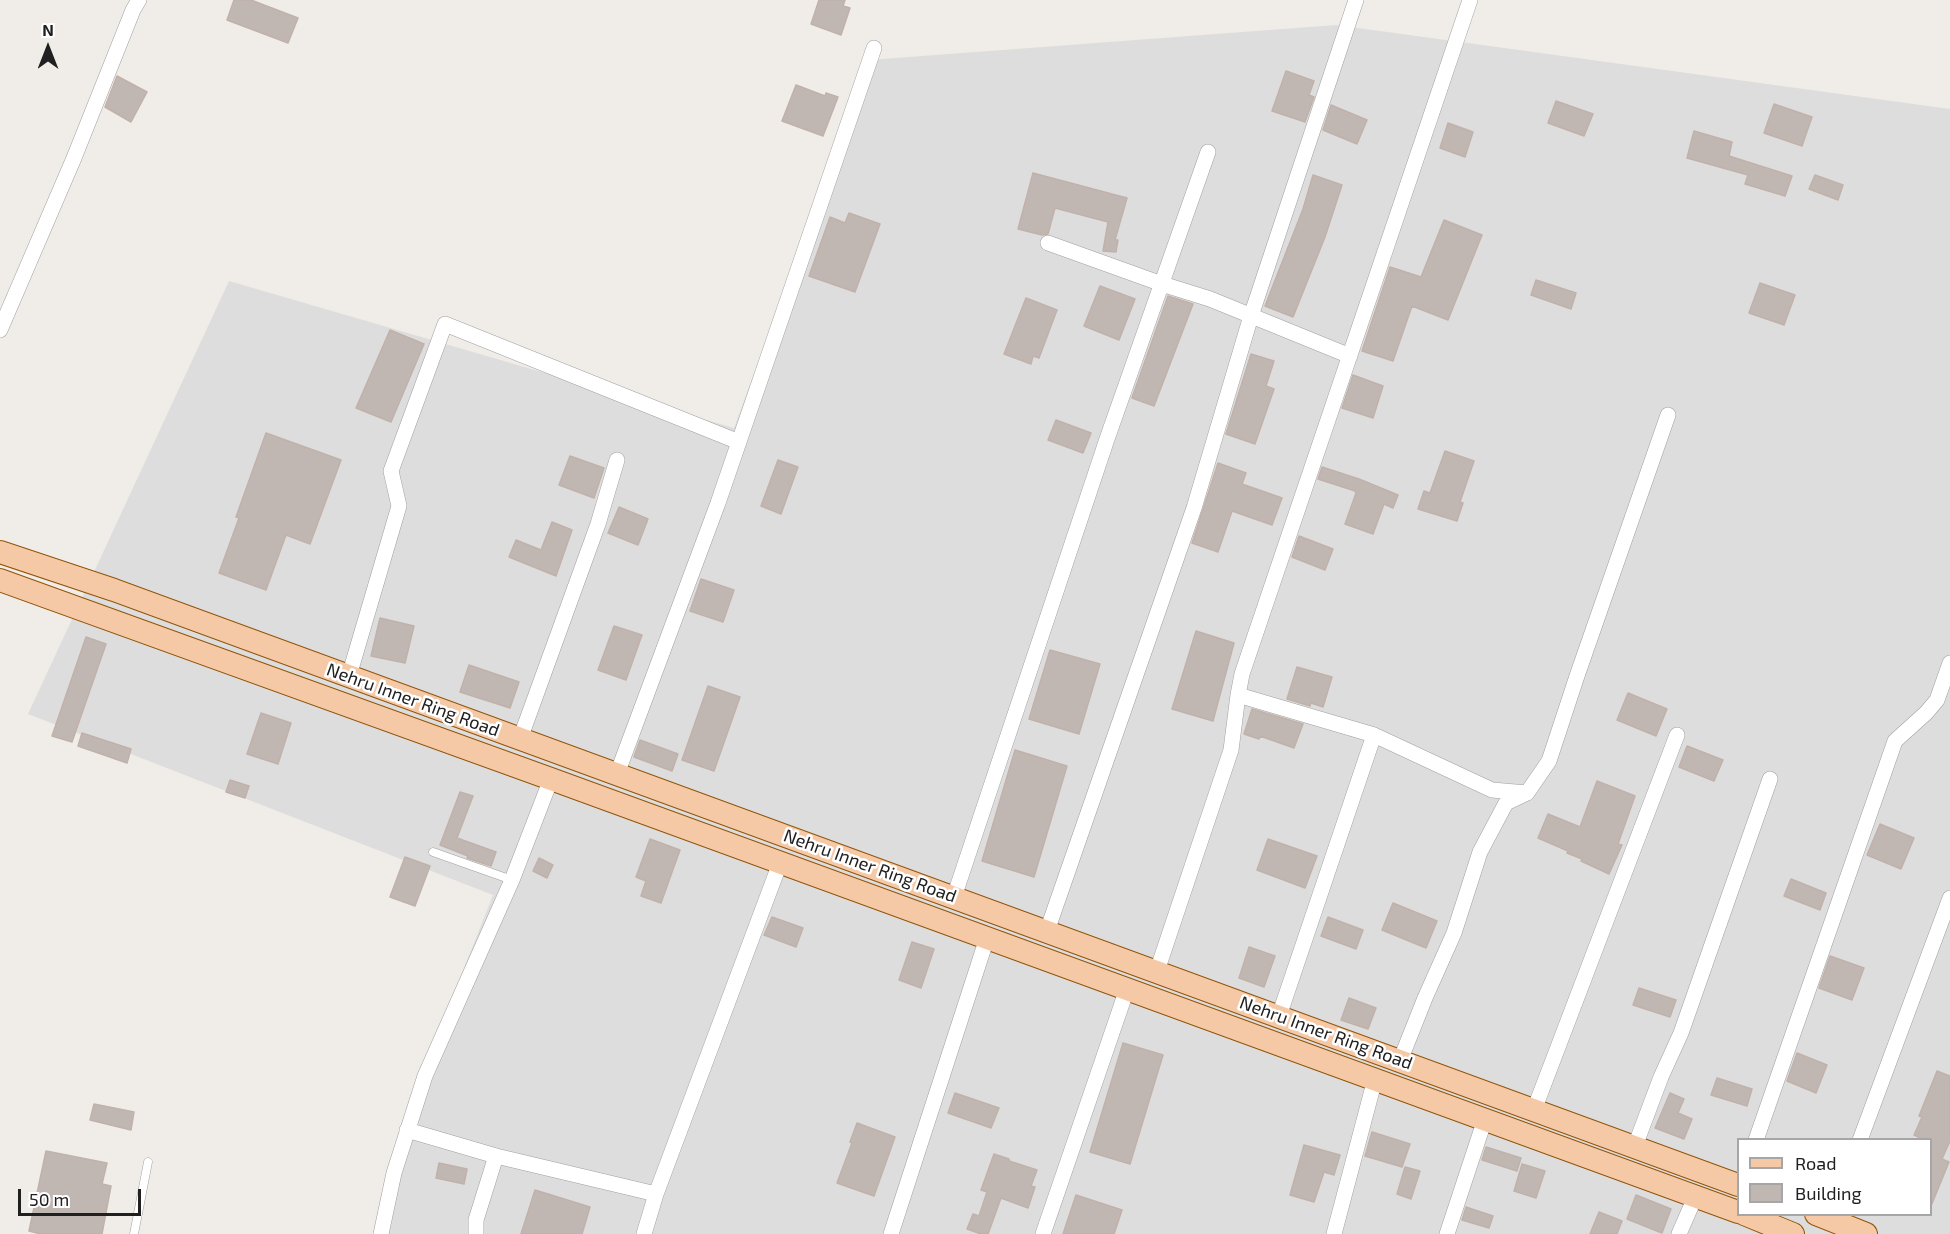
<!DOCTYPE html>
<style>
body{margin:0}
#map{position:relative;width:1950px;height:1234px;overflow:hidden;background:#f0ece7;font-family:"Exo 2",sans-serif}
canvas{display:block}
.legend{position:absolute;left:1737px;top:1138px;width:195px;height:78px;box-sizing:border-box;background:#fff;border:2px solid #a6a6a6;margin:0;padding:8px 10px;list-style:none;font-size:18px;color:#202020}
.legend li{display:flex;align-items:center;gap:12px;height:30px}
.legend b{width:30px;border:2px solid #a6a6a6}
.north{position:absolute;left:18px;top:18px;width:60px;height:60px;-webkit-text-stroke:4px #fff;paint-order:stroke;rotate:0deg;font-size:16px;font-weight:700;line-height:24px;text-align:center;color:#202020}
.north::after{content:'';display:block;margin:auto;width:21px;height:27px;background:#202020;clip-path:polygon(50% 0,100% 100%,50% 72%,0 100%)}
.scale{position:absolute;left:18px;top:1189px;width:123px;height:27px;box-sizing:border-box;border:3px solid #202020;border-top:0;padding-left:8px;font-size:18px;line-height:21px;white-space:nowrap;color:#202020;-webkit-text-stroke:4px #fff;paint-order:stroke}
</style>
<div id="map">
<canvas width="1950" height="1234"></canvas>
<ul class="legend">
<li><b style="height:8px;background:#f6c9a6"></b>Road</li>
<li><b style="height:16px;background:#c0b7b3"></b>Building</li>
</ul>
<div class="north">N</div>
<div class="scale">50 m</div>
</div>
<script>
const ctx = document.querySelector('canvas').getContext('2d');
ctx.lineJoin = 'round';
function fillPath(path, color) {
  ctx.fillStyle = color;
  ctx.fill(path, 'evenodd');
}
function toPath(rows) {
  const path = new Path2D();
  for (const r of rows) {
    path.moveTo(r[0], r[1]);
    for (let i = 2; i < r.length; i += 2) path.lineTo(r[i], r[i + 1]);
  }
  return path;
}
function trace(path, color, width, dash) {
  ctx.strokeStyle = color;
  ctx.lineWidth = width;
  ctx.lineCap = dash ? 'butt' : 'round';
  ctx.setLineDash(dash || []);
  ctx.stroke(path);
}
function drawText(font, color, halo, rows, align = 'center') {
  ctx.font = font + ' "Exo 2",sans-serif';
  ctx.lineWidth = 5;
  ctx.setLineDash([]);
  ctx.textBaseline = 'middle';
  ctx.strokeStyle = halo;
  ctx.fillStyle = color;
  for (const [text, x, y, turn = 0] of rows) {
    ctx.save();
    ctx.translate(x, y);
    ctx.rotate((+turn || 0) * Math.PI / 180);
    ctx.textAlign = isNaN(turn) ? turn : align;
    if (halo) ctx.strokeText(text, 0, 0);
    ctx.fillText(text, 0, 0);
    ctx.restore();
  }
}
const residential = toPath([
 [1336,25,1950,109,1950,1234,380,1234,400,1130,493,895,28,714,229,281,734,428,869,60],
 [1738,1140,1930,1140,1930,1214,1738,1214]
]);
const building = toPath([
 [234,0,251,0,298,18,288,43,227,20,234,0],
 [819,0,845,0,843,6,850,8,841,35,811,24,819,0],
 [1286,71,1314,81,1309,95,1314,97,1305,122,1272,111,1286,71],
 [117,76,147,92,131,122,105,107,117,76],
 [796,85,825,96,826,93,838,97,823,136,782,121,796,85],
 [1556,101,1593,114,1584,136,1548,123,1556,101],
 [1774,104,1812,117,1802,146,1764,133,1774,104],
 [1331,105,1367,120,1357,144,1323,130,1331,105],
 [1448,123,1473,132,1465,157,1440,148,1448,123],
 [1694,131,1732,142,1729,156,1792,176,1785,196,1745,184,1748,175,1687,158,1694,131],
 [1033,173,1127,198,1115,240,1118,240,1116,252,1103,251,1108,222,1055,208,1048,234,1042,235,1018,229,1033,173],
 [1313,175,1342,185,1325,237,1293,317,1265,306,1303,209,1313,175],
 [1815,175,1843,185,1838,200,1809,189,1815,175],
 [849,213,880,224,855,292,809,276,830,217,845,223,849,213],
 [1444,220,1482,235,1448,320,1412,306,1393,361,1362,351,1390,267,1421,277,1444,220],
 [1536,280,1576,293,1571,309,1531,295,1536,280],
 [1760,283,1795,295,1784,325,1749,313,1760,283],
 [1100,286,1135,299,1119,340,1084,326,1100,286],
 [1168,296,1193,304,1154,406,1132,398,1168,296],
 [1026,298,1057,310,1039,358,1033,356,1031,364,1004,354,1026,298],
 [390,330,424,344,391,422,356,408,390,330],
 [1251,354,1274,361,1266,386,1274,389,1255,444,1226,434,1251,354],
 [1353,375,1383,386,1373,418,1342,408,1353,375],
 [1056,420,1091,433,1083,453,1048,440,1056,420],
 [266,433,341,460,310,544,286,535,266,590,219,573,239,518,236,517,266,433],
 [1445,451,1474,461,1460,502,1463,503,1457,521,1418,509,1424,491,1430,493,1445,451],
 [570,456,604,468,594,498,559,485,570,456],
 [778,460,798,467,781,514,761,506,778,460],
 [1218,463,1246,473,1242,484,1282,498,1272,525,1232,511,1218,552,1192,543,1218,463],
 [1322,467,1359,479,1398,495,1393,508,1384,504,1373,534,1345,524,1356,493,1355,491,1318,479,1322,467],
 [619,507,648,519,638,545,608,533,619,507],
 [552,522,572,530,556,576,509,557,516,540,541,550,552,522],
 [1299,536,1333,549,1325,570,1292,557,1299,536],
 [701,579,734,590,723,622,690,611,701,579],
 [380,618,414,626,405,663,371,656,380,618],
 [614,626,642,635,626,680,598,670,614,626],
 [1196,631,1234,643,1213,721,1172,709,1196,631],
 [86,637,106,644,72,742,52,736,86,637],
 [1050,650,1100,664,1079,734,1029,719,1050,650],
 [469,665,519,682,510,708,460,692,469,665],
 [1297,667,1332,677,1323,707,1311,703,1310,706,1287,699,1297,667],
 [708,686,740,697,714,771,682,760,708,686],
 [1628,693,1667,709,1656,736,1617,720,1628,693],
 [1252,709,1303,724,1294,748,1260,736,1259,739,1244,734,1252,709],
 [261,713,291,723,278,764,247,754,261,713],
 [82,733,131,749,127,763,78,746,82,733],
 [640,740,678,754,672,771,634,757,640,740],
 [1687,746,1723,760,1714,781,1679,767,1687,746],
 [1015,750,1067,766,1034,877,982,861,1015,750],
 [230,780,249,786,245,798,226,792,230,780],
 [1597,781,1635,796,1618,844,1622,845,1609,874,1581,861,1582,859,1567,853,1568,851,1538,838,1548,814,1580,827,1597,781],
 [460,792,473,796,457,838,496,852,491,866,467,858,468,856,440,845,460,792],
 [1880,824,1914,838,1901,869,1867,855,1880,824],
 [650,839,680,850,661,903,641,896,646,881,636,877,650,839],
 [1268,839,1317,856,1305,888,1257,870,1268,839],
 [405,857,430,866,415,906,390,897,405,857],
 [539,858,553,865,547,878,533,871,539,858],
 [1791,879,1826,893,1820,910,1784,896,1791,879],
 [1393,903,1437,921,1426,948,1382,930,1393,903],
 [772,917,803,928,796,947,764,935,772,917],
 [1328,917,1363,930,1356,949,1321,936,1328,917],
 [912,942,934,949,921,988,899,980,912,942],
 [1249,947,1275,956,1264,987,1239,978,1249,947],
 [1830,956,1864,968,1852,1000,1819,988,1830,956],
 [1639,988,1676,1000,1670,1017,1633,1005,1639,988],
 [1349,998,1376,1008,1368,1029,1341,1020,1349,998],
 [1123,1043,1163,1055,1130,1164,1090,1152,1123,1043],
 [1797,1053,1827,1065,1816,1093,1787,1081,1797,1053],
 [1937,1071,1950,1076,1950,1141,1942,1159,1949,1162,1931,1206,1930,1140,1925,1140,1914,1135,1922,1117,1919,1116,1937,1071],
 [1717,1078,1752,1089,1747,1106,1711,1095,1717,1078],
 [955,1093,999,1108,991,1128,948,1113,955,1093],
 [1670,1093,1684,1099,1678,1113,1692,1119,1684,1139,1655,1128,1670,1093],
 [94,1104,134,1112,131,1130,90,1120,94,1104],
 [857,1123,895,1137,874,1196,837,1183,852,1143,850,1142,857,1123],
 [1372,1132,1410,1144,1402,1167,1365,1156,1372,1132],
 [1304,1145,1340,1155,1334,1175,1324,1172,1314,1202,1290,1195,1304,1145],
 [1486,1147,1521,1158,1517,1171,1482,1160,1486,1147],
 [46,1151,107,1163,102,1184,111,1186,102,1234,41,1234,29,1231,46,1151],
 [994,1154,1009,1159,1009,1161,1037,1170,1031,1186,1035,1187,1028,1208,1001,1198,988,1234,981,1234,967,1229,973,1214,979,1216,987,1192,981,1190,994,1154],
 [439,1163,467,1169,464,1184,436,1178,439,1163],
 [1522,1164,1545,1171,1536,1198,1514,1191,1522,1164],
 [1405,1167,1420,1171,1411,1199,1397,1194,1405,1167],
 [535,1190,590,1207,582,1234,521,1234,535,1190],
 [1076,1195,1122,1210,1114,1234,1063,1234,1076,1195],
 [1636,1195,1671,1209,1662,1233,1627,1219,1636,1195],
 [1466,1207,1493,1216,1489,1228,1462,1220,1466,1207],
 [1599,1212,1622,1221,1617,1234,1590,1234,1599,1212]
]);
const service = toPath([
 [433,852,512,880],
 [134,1234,148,1162]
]);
const minor = toPath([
 [1048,243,1162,284,1210,299,1350,356],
 [0,330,74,158,133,10,139,0],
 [349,676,399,506,391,471,445,324,739,442],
 [1238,695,1374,735,1492,790,1527,793,1549,761,1577,676,1668,415],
 [520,739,598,524,617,460],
 [617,774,718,503,874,48],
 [954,897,1107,439,1208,152],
 [1047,931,1194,508,1251,316,1356,0],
 [1157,971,1231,750,1238,695,1242,674,1470,0],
 [1279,1016,1374,735],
 [1400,1061,1425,998,1454,933,1480,852,1506,803,1527,793],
 [1534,1110,1677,735],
 [407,1130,496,1156,656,1194],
 [1756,1140,1895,741,1926,713,1937,700,1950,663],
 [1860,1140,1950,898],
 [1635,1146,1661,1077,1681,1033,1770,779],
 [381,1234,394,1173,425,1076,512,880,551,779],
 [476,1234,476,1220,496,1156],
 [644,1234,656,1194,780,863],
 [891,1234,987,938],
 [1043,1234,1127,989],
 [1334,1234,1375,1079],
 [1447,1234,1485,1119],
 [1679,1234,1696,1195]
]);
const primary = toPath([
 [0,552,114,590,1738,1185],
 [0,580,551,779,1738,1212],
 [1744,1214,1793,1234],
 [1816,1214,1866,1234]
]);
const streetNames = [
 ["Nehru Inner Ring Road",413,700,20],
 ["Nehru Inner Ring Road",870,866,20],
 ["Nehru Inner Ring Road",1326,1033,20]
];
fillPath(residential, '#dedddd');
fillPath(building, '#c0b7b3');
trace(building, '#c0b1aa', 1.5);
trace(service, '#a1a1a1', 9);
trace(minor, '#a1a1a1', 16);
trace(primary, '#91540a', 24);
trace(service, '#fff', 8);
trace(minor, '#fff', 15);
trace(primary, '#f6c9a6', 22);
drawText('18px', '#202020', '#fff', streetNames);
</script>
